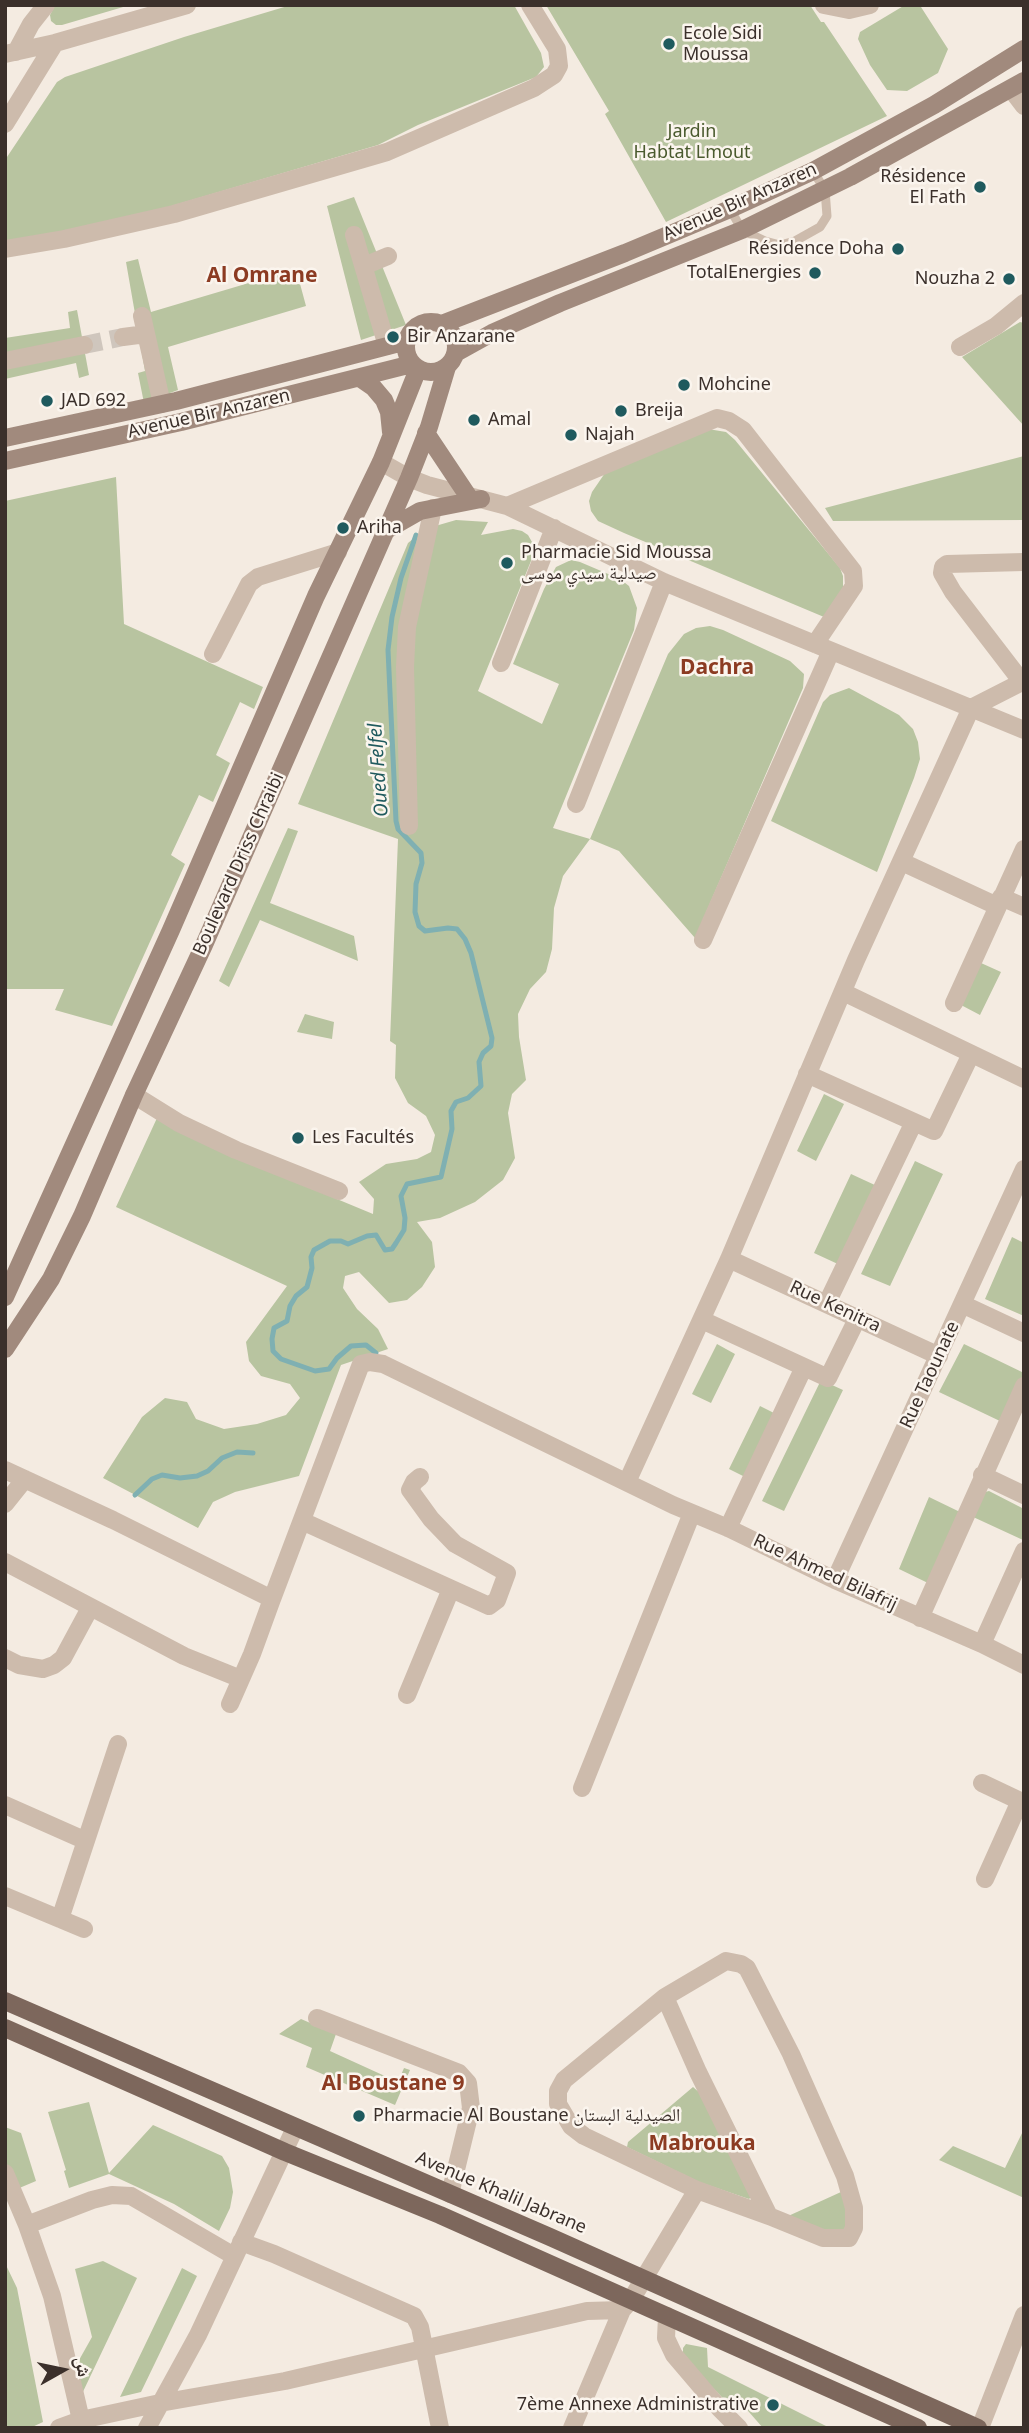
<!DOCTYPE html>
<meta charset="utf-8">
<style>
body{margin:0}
#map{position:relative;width:1029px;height:2433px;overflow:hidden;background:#f4ebe1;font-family:"Noto Sans","Noto Naskh Arabic",sans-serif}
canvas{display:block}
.frame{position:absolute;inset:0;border:7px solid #3b302b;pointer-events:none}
.north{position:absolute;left:28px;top:2335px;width:70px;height:70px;-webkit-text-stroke:5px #fbf5ee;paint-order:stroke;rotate:81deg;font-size:19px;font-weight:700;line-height:28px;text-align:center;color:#3b302b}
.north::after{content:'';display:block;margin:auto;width:24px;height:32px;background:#3b302b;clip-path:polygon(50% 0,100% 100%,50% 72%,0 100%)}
</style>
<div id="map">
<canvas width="1029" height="2433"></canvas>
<div class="frame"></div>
<div class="north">ش</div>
</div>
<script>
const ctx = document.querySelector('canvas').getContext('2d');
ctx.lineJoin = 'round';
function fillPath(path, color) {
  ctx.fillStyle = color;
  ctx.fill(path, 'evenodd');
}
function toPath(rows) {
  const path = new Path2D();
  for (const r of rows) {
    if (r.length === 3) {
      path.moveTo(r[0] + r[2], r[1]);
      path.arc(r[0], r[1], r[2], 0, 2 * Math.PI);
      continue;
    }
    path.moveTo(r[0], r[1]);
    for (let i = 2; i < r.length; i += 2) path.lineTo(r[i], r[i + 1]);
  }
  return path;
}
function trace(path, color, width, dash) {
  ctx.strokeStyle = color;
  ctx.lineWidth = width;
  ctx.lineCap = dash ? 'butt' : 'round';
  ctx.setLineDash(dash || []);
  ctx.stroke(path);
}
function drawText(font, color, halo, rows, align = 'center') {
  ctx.font = font + ' "Noto Sans","Noto Naskh Arabic",sans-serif';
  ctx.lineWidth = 5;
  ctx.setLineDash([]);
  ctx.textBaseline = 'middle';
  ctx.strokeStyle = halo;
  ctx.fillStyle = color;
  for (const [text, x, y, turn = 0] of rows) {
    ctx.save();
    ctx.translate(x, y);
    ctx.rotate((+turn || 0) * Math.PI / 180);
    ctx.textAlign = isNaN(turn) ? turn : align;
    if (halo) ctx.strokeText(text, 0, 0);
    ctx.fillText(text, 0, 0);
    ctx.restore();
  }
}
const green = toPath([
 [55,5,130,5,62,25,56,25,51,21,50,15],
 [291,5,514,5,541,53,544,67,536,77,418,125,378,145,141,215,41,236,5,241,5,160,57,82,65,77,184,37],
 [546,5,810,5,821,22,824,22,887,116,666,222,605,114,609,111],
 [905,5,923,5,921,7,948,49,938,73,907,91,887,90,870,65,858,39,860,32],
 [354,197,406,325,361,340,327,206],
 [138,259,151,312,296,269,306,306,168,347,178,390,170,393,171,397,144,403,138,373,145,371,126,262],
 [77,310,89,375,79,378,76,363,5,379,5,338,70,328,68,312],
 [1020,322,1024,323,1024,426,962,357],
 [708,429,726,432,735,440,840,568,843,576,843,591,824,617,624,533,598,521,591,511,589,501,592,492,605,473],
 [1024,456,1024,520,833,521,825,508],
 [116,477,124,624,263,687,254,709,240,702,216,755,230,763,213,802,199,795,171,855,185,864,112,1026,55,1010,64,989,5,989,5,501],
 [456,520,488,522,481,535,513,529,522,531,528,535,532,542,533,551,531,561,478,691,542,724,559,684,513,664,544,589,556,567,571,560,580,562,620,579,629,586,637,608,634,630,553,828,590,839,668,654,684,634,696,628,710,626,723,630,790,661,804,674,803,688,695,938,619,851,590,839,563,876,554,908,552,949,546,972,530,989,518,1014,519,1037,526,1080,512,1094,508,1113,515,1158,503,1180,475,1202,440,1218,417,1222,432,1242,435,1267,422,1287,407,1300,389,1303,359,1272,345,1276,343,1288,357,1309,378,1329,388,1349,341,1365,299,1476,235,1492,213,1502,198,1528,103,1478,142,1417,165,1398,187,1402,196,1419,224,1429,257,1424,286,1415,300,1398,290,1384,261,1376,249,1361,246,1342,287,1286,116,1207,157,1118,226,1153,373,1214,374,1199,359,1182,386,1164,417,1159,431,1152,435,1135,426,1116,408,1103,395,1078,396,1045,390,1041,398,839,298,804,408,543,425,529],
 [849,688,899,715,913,729,918,742,920,759,914,778,877,872,771,821,823,702,830,695],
 [288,828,298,831,270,903,354,936,358,961,260,920,229,987,219,981],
 [981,963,1001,972,980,1015,961,1005],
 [305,1014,334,1022,332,1039,297,1032],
 [824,1094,844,1104,816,1161,797,1151],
 [915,1161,943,1174,890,1286,861,1274],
 [851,1174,877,1186,840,1265,814,1253],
 [1012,1237,1024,1243,1024,1316,985,1299],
 [717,1344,735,1354,711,1403,692,1394],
 [964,1344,1024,1373,1024,1377,1002,1422,939,1392],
 [821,1380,843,1390,784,1511,762,1501],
 [760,1406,776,1414,745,1477,729,1469],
 [989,1491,1024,1509,1023,1540,971,1516,985,1492],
 [929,1497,960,1512,930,1584,899,1569],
 [301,2019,336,2034,330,2051,398,2082,404,2068,410,2070,395,2105,306,2067,312,2048,279,2034],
 [693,2087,701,2094,752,2196,749,2199,699,2182,627,2147,628,2142],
 [89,2102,109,2173,153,2125,222,2156,229,2168,233,2192,230,2208,219,2231,174,2204,109,2174,69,2188,64,2171,66,2170,48,2112],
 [5,2127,21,2133,36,2181,17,2189,5,2160],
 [1024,2129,1024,2198,939,2160,953,2146,1005,2168],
 [841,2192,847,2203,848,2231,836,2234,786,2217],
 [103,2261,137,2278,80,2398,74,2369,92,2337,75,2269],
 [5,2263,17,2288,43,2422,30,2428,5,2428],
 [182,2268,197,2276,141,2392,120,2397],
 [686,2344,707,2348,708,2367,830,2428,763,2428,742,2404,736,2412,692,2366,683,2355,683,2348]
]);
const stream = toPath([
 [376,1353,366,1345,351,1346,337,1358,329,1369,315,1371,281,1359,273,1351,272,1339,274,1328,287,1321,290,1306,296,1296,307,1287,312,1268,311,1257,314,1250,330,1241,341,1241,348,1244,367,1236,376,1235,385,1250,392,1249,396,1243,404,1230,405,1218,401,1196,407,1184,441,1177,452,1129,451,1111,456,1102,468,1098,481,1086,479,1062,483,1053,491,1046,492,1038,471,953,465,939,457,929,448,928,425,931,419,926,415,912,416,884,422,863,421,853,398,829,396,821,388,650,392,617,401,578,416,535],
 [135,1495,152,1479,162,1475,180,1478,197,1476,208,1471,222,1458,237,1452,253,1453]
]);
const minorTunnel = toPath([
 [84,345,123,337]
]);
const service = toPath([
 [730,209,742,230,765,241,780,245,795,241,820,227,827,216,825,190,813,171]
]);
const minor = toPath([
 [824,5,849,10,870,5],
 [16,52,31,24,46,5],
 [5,54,55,43,187,5],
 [1011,89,1024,106],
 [5,124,55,43],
 [354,235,387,346],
 [5,249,64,239,174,214,387,152,534,88,554,75,559,66,557,49,530,5],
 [364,266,388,256],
 [142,316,162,404],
 [123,337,146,334],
 [960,347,996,326,1024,303],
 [5,361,84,345],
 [381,462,409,478,427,485,507,506,664,582,1024,730],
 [507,506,717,418,729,421,743,430,853,571,854,586,815,644],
 [213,654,249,584,258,577,338,552],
 [501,663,554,528],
 [1022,682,953,592,942,573,943,567,947,564,1024,562],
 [576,804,664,582],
 [409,826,405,667,407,627,433,508],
 [902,862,997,906],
 [1001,897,1024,907],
 [703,940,831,651],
 [843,992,1024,1079],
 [954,1003,1024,849],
 [807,1074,914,1122,827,1303],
 [134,1095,179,1123,236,1150,339,1191],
 [914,1122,934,1131,971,1054],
 [729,1259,939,1356],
 [962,1304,1024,1333],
 [702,1320,828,1378,858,1317],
 [5,1470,113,1520,272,1599,252,1654,230,1704],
 [982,1475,1024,1495],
 [627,1482,729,1259,856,960,971,708,1024,681],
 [5,1504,25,1479],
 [302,1521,489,1606,497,1600,507,1573,455,1544,431,1519,410,1490,414,1482,420,1477],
 [728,1528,804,1367],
 [5,1562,184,1656,241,1679],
 [835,1580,1024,1169],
 [272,1599,361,1364,370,1362,383,1364,673,1505,728,1528,835,1580,982,1644,1024,1665],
 [920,1618,1024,1386],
 [982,1644,1024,1551],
 [5,1658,19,1665,43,1669,54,1665,63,1658,90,1608],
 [407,1695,451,1589],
 [982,1783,1020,1801],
 [582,1788,692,1513],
 [5,1805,84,1840],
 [985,1879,1020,1801,1024,1803],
 [5,1896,84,1929],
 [60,1919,118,1744],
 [665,1997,698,2072,769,2216,697,2190,584,2136,571,2126,558,2104,558,2091,564,2080,665,1997],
 [665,1997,726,1961,741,1964,747,1968,791,2054,845,2176,854,2208,854,2228,849,2238,823,2238,769,2216],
 [317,2018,459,2073,468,2083,471,2108,450,2194],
 [5,2173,27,2225,52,2296,81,2420,160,2403,285,2381,587,2311,622,2310],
 [27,2225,92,2200,112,2195,131,2196,234,2256],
 [241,2242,274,2254,414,2316,420,2327,440,2428],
 [667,2316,666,2338,674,2355,720,2409,739,2428],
 [59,2428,81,2420],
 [147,2428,198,2335,295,2128],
 [572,2428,622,2310,631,2300,697,2190],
 [980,2428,1024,2315]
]);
const secondary = toPath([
 [431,347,25],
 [442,324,625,253,730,209,813,171,934,105,1024,49],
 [456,353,492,333,560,303,742,230,850,177,1024,81],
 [360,378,373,387,384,400,389,412,391,432],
 [426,433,468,496],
 [5,438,176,401,407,341],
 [5,461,181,422,412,364],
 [385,531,420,511,481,499],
 [5,1297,171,930,316,596,381,462,418,369],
 [5,1349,51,1279,82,1216,134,1095,204,945,409,478,429,427,447,367]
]);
const primary = toPath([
 [5,2001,550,2237,978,2428],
 [5,2028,285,2152,440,2215,918,2428]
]);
const markers = [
 [669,44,7,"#1f5a5e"],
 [980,187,7,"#1f5a5e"],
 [898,249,7,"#1f5a5e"],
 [815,273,7,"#1f5a5e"],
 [1009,279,7,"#1f5a5e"],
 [393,337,7,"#1f5a5e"],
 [684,385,7,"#1f5a5e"],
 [47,401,7,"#1f5a5e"],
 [621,411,7,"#1f5a5e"],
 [474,420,7,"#1f5a5e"],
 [571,435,7,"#1f5a5e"],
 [343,528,7,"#1f5a5e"],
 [507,563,7,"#1f5a5e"],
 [298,1138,7,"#1f5a5e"],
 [359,2116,7,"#1f5a5e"],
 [773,2405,7,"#1f5a5e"]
];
const poiNames = [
 ["Ecole Sidi",683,34],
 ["Moussa",683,55],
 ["Résidence",966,177,"right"],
 ["El Fath",966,198,"right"],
 ["Résidence Doha",884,249,"right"],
 ["TotalEnergies",801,273,"right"],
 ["Nouzha 2",995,279,"right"],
 ["Bir Anzarane",407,337],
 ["Mohcine",698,385],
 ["JAD 692",61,401],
 ["Breija",635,411],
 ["Amal",488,420],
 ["Najah",585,435],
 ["Ariha",357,528],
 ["Pharmacie Sid Moussa",521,553],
 ["صيدلية سيدي موسى",521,574],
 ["Les Facultés",312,1138],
 ["Pharmacie Al Boustane الصيدلية البستان",373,2116],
 ["7ème Annexe Administrative",759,2405,"right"]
];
const parkNames = [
 ["Jardin",692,132],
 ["Habtat Lmout",692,153]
];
const streetNames = [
 ["Avenue Bir Anzaren",740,202,-24],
 ["Avenue Bir Anzaren",209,414,-13],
 ["Boulevard Driss Chraibi",239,864,-66],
 ["Rue Kenitra",835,1307,25],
 ["Rue Taounate",930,1375,-65],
 ["Rue Ahmed Bilafrij",825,1573,25],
 ["Avenue Khalil Jabrane",501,2193,23]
];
const waterNames = [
 ["Oued Felfel",379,770,-94]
];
const quarterNames = [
 ["Al Omrane",262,276],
 ["Dachra",717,668],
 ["Al Boustane 9",393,2084],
 ["Mabrouka",702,2144]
];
fillPath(green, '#b8c4a0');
trace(stream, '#7fb0b2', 5);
trace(minorTunnel, '#cfc6bd', 18, [18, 9]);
trace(service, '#cdbbac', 9);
trace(minor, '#cdbbac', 18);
trace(secondary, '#a18a7d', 18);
trace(primary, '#7d675c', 18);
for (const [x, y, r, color] of markers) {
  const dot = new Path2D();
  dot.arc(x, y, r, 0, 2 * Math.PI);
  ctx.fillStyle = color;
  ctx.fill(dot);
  trace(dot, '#fbf5ee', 2.5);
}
drawText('18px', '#3b302b', '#fbf5ee', poiNames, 'left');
drawText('18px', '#4a5a2e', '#fbf5ee', parkNames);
drawText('18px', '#3b302b', '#fbf5ee', streetNames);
drawText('italic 19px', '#1f5a5e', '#fbf5ee', waterNames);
drawText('bold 21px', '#8c3b22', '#fbf5ee', quarterNames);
</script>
